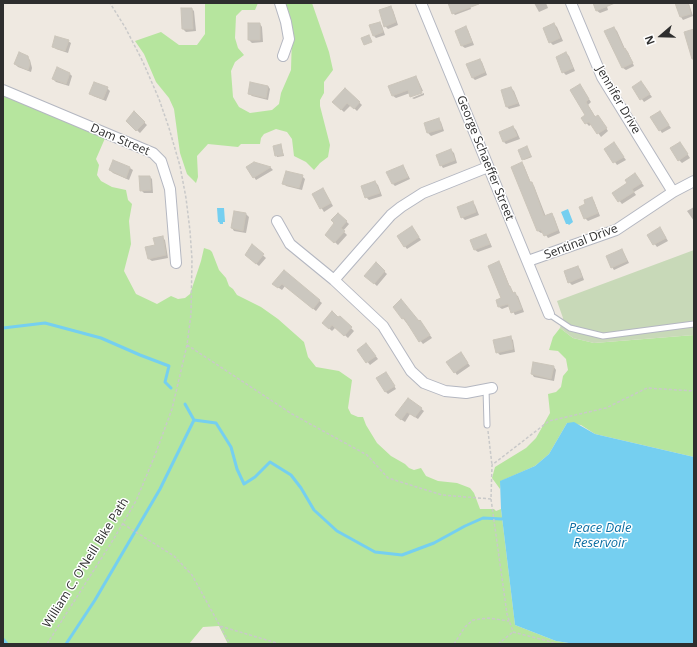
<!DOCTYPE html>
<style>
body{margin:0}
#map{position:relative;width:697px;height:647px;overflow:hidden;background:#efe9e1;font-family:"Open Sans",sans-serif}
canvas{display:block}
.frame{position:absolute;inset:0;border:4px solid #2e2e2e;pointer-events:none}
.north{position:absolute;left:641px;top:16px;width:40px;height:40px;-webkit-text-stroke:3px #fff;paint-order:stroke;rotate:250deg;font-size:11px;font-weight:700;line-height:16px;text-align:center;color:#2e2e2e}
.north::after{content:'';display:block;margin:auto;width:14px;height:18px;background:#2e2e2e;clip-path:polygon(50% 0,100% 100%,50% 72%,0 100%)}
</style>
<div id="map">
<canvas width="697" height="647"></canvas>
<div class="frame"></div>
<div class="north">N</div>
</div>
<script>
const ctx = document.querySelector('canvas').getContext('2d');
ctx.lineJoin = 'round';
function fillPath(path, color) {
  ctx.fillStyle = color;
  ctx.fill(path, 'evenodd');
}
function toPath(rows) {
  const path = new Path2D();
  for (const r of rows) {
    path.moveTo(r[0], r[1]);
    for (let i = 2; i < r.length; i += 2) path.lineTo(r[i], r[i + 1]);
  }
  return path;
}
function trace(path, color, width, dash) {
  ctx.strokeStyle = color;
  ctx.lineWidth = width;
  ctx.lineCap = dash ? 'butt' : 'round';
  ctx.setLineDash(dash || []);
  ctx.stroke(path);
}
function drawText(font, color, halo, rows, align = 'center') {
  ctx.font = font + ' "Open Sans",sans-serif';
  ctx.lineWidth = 3;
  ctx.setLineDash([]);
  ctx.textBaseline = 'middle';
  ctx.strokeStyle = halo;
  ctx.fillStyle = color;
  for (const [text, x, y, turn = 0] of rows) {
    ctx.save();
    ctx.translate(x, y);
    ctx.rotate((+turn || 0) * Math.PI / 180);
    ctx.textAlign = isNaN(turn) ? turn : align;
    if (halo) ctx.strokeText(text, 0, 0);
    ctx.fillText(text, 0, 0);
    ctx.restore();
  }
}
const green = toPath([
 [205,3,258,3,255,10,242,10,236,16,235,38,238,48,244,55,235,62,231,71,233,97,239,107,250,113,272,110,279,104,281,93,291,70,292,35,284,3,312,3,329,52,333,70,324,82,324,93,320,100,320,106,330,145,328,157,320,163,314,170,306,162,294,156,292,139,287,132,276,129,264,134,261,138,260,144,241,144,238,147,208,144,197,156,198,177,196,183,187,174,180,153,174,109,169,98,156,82,144,54,135,41,161,32,179,45,197,45,205,34],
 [3,91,106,136,96,159,99,165,97,175,101,181,112,187,126,190,128,200,132,204,129,221,131,244,124,271,136,294,157,304,171,296,178,299,185,298,190,294,201,261,204,248,210,250,212,252,219,270,226,278,229,286,233,289,237,295,261,307,278,319,304,342,308,357,316,367,339,371,352,380,348,408,351,414,358,417,363,417,366,425,377,443,391,456,405,464,409,468,414,470,421,468,426,476,438,481,457,483,470,488,474,493,480,509,494,509,496,511,501,509,515,625,556,641,575,644,228,644,219,626,203,627,189,644,3,644],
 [560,328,573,338,594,343,694,335,694,457,595,434,581,425,567,423,549,454,535,466,501,481,500,489,492,478,495,467,526,448,536,438,550,413,548,394,556,392,561,387,563,376,568,370,566,359,558,351,549,350,553,337]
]);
const cemetery = toPath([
 [694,250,694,335,594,343,573,338,560,328,563,318,557,301]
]);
const water = toPath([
 [217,208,224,208,225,222,223,222,223,224,220,224,219,222,218,222],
 [568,209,573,222,569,225,568,224,566,224,561,212],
 [574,422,595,434,694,457,694,644,575,644,556,641,515,625,501,509,500,481,535,466,549,454,567,423]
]);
const shadow = toPath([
 [449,3,469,3,471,9,455,15,453,13],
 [534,3,546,3,548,8,539,12],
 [594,3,606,3,608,10,600,13,597,11],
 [681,3,689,4,693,16,683,20,681,17],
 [390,7,393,10,398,25,388,29,385,26],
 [182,9,192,9,194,11,196,31,186,32,183,29],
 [380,23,382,26,385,35,376,38,373,35],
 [249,24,260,24,262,27,263,42,252,43,249,40],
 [554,24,557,27,563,41,553,45,550,42],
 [466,28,468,30,474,45,465,48,462,46,456,31],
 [614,28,617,31,625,49,628,52,634,66,626,70,623,68,606,31],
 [68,41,71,43,68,53,56,49,53,46],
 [566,53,569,56,575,71,566,75,563,72],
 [27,57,30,60,32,68,31,72,18,67,15,64],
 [480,60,482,62,487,75,475,80,472,77],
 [70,74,72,76,69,86,56,82,53,79],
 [416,77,418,80,423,91,411,96,410,93,396,98,393,96,390,87],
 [641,82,652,97,644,102,633,87],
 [268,86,270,89,268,100,252,96,249,93],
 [580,86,591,102,588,105,596,118,600,119,608,131,601,137,592,124,589,126,582,118,587,115],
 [107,88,110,91,106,101,93,96,90,93],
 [511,88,514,91,520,106,509,109,507,107],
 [345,89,362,105,357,111,351,105,344,112,333,102],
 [424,93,424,95,414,99,412,98],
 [660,112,671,128,662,133,660,130],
 [134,113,147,125,140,133,127,121],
 [438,119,441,122,444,131,431,136,428,133,425,124],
 [513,127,516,130,520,139,506,144,504,142],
 [680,143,690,158,682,163,679,160],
 [614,144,626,160,617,165,606,149],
 [281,145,284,156,277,157,275,147],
 [527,148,532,157,524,160,523,159],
 [451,150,454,153,457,163,443,168,441,165],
 [114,161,130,168,133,170,129,180,113,173,110,170],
 [254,163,271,168,273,170,256,180,254,177],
 [522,164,524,166,531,183,534,186,546,217,551,215,554,217,560,233,548,238,544,232,541,233,538,231,512,167],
 [403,166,405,169,410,179,395,186,392,183],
 [635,174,644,186,634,192,636,195,622,204,613,193,629,183],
 [302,176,305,179,302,190,286,186,284,183],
 [150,177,152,179,153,193,144,193,141,190],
 [375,182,378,185,382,196,369,200,366,197],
 [323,189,333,206,324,212,313,194],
 [592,198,594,201,600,216,588,221,585,218,587,205],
 [472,202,475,205,479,215,465,220,462,217],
 [694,207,694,221,687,211],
 [246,214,249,217,246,233,234,231,232,228],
 [338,214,349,224,343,231,347,235,338,245,326,234,336,223],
 [414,230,421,240,407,249,398,237],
 [662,231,668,241,657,247,648,235],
 [485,235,488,238,492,247,478,252,475,250,472,241],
 [162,237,165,240,168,258,152,261,149,259,156,245],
 [252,246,266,258,259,266,249,258],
 [622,250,624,253,629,263,614,270,612,267],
 [499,263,501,265,510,287,514,294,518,296,524,312,515,315,510,306,502,309,499,307,497,300,503,298],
 [376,264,387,274,377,286,366,276],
 [577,267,580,269,584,280,572,285,569,282],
 [284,271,322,303,316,311,285,286,282,290,276,286],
 [394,307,420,321,432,338,423,344],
 [340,317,354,331,348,338,336,327,332,331,323,323],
 [510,337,513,340,515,352,500,355,497,352],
 [369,347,378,359,370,365,358,350],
 [463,356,470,366,457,375,455,372],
 [554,367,556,370,554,381,534,377,532,374],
 [386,373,396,389,388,394,385,391],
 [408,399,424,411,418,419,410,414,405,422,399,418]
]);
const stream = toPath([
 [3,328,45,323,101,338,140,355,169,366,165,382,171,388],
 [185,404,194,420,216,423,231,447,237,469,244,484,255,477,270,462,291,475,301,488,314,510,337,531,375,552,402,555,434,543,465,526,483,518,502,519],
 [3,639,7,644],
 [66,644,95,600,160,489,194,420]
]);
const building = toPath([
 [448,3,479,3,479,4,452,14,448,3],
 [593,3,615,3,596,11,593,3],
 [675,3,688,3,691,14,680,17,675,3],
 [391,6,396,22,384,27,379,10,391,6],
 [181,8,192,8,193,29,182,29,181,8],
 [380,22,383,32,373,36,369,25,380,22],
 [248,23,260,23,260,40,248,40,248,23],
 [554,23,560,38,549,43,543,28,554,23],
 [466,26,472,42,461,46,455,31,466,26],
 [614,27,624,49,625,48,633,63,622,68,604,31,614,27],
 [694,29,694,59,692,59,684,32,694,29],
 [369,35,372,42,364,45,361,38,369,35],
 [55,36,69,40,65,51,52,47,55,36],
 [19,52,28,56,30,64,28,70,14,64,19,52],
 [566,52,573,68,562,73,556,57,566,52],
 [480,59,485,72,472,78,466,64,480,59],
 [57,67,70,73,66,84,52,79,57,67],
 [416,76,422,93,410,97,408,90,392,96,388,86,416,76],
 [641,81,650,94,640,100,632,87,641,81],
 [94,82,108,87,103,99,89,94,94,82],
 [250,82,268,86,266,98,248,94,250,82],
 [580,84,589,99,586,102,595,117,598,115,607,128,597,134,589,122,585,124,581,118,585,115,570,90,580,84],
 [511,87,518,103,506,107,501,90,511,87],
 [345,88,360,102,354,109,347,103,341,110,332,102,345,88],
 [134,111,145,122,136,131,126,121,134,111],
 [660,111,669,125,659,131,650,117,660,111],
 [439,118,442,129,427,133,424,123,439,118],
 [513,126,517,136,503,142,499,132,513,126],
 [614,142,624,157,613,163,604,149,614,142],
 [680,142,688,154,678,161,670,148,680,142],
 [281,144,283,155,275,156,273,146,281,144],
 [527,146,531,156,522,160,518,150,527,146],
 [451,149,455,160,440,166,436,155,451,149],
 [113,160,130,167,126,178,109,170,113,160],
 [254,162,271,167,253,178,246,167,254,162],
 [522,162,530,182,532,182,544,216,552,213,558,230,544,236,541,230,537,231,511,167,522,162],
 [403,165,408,177,392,184,386,172,403,165],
 [286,171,303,175,299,188,282,184,286,171],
 [635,173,642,183,632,189,634,192,618,202,612,193,627,183,625,180,635,173],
 [139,176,150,176,151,190,140,191,139,176],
 [375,181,380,193,365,198,361,186,375,181],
 [323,188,331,203,320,209,312,194,323,188],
 [592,197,598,213,584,219,579,207,585,204,584,200,592,197],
 [473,201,476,212,461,218,457,207,473,201],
 [234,211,246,213,243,231,231,228,234,211],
 [338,213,347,221,341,228,345,231,334,243,325,235,334,223,331,220,338,213],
 [412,226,419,237,404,247,397,236,412,226],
 [660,227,666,238,653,245,647,235,660,227],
 [486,234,490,244,474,250,470,240,486,234],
 [163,236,166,255,148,259,145,247,155,245,153,238,163,236],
 [252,244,264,254,256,264,245,255,252,244],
 [622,249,627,261,611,268,606,256,622,249],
 [499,261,509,286,510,286,513,293,515,292,522,309,511,313,508,304,498,307,496,300,501,298,488,266,499,261],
 [376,262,385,271,374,284,364,276,376,262],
 [578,266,582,277,568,283,564,271,578,266],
 [284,270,320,300,313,309,282,284,278,288,272,284,284,270],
 [401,299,419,321,420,320,430,335,419,342,404,318,402,319,393,307,401,299],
 [332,311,338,317,340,316,352,327,344,336,332,325,329,329,322,323,332,311],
 [511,336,513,349,496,353,493,340,511,336],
 [366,343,376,356,366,363,357,350,366,343],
 [461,352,468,363,454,373,446,362,461,352],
 [533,362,554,366,551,379,531,374,533,362],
 [386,372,395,386,385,392,376,378,386,372],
 [408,398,422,408,415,417,407,412,401,420,395,415,408,398]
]);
const path = toPath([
 [187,345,292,414,367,455,388,478,442,495,491,499,492,465,549,421,606,408,647,388,694,391],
 [488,431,492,465],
 [491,499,507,614,513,632,548,641,556,644],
 [123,524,174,556,192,575,220,626,280,644],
 [220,626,230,644],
 [47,644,113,540,136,501,155,455,172,409,187,345,191,314,192,259,190,231,186,198,180,166,169,128,159,99,143,62,125,27,110,3],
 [454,644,465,627,473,620,489,618,509,621],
 [498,644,513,632]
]);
const service = toPath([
 [549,314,570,328,603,336,694,324],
 [486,389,487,425]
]);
const minor = toPath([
 [280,3,286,22,289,39,283,56],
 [421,3,549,314],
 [571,3,602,77,673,192],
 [3,90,153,153,161,161,170,189,176,263],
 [277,221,290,244,334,280,383,326,411,371,424,383,445,391,466,393,492,388],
 [528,261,616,230,673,192,694,181],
 [334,280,391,215,401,207,423,193,488,167]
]);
const streetNames = [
 ["Jennifer Drive",618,100,60],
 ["Dam Street",120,140,23],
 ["George Schaeffer Street",485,158,68],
 ["Sentinal Drive",581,242,-21],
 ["William C. O'Neill Bike Path",86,563,-58]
];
const waterNames = [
 ["Peace Dale",600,528],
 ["Reservoir",600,543]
];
fillPath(green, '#b6e59e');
fillPath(cemetery, '#c8d9b8');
fillPath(water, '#75cff0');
fillPath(shadow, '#0003');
trace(stream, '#75cff0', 3);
fillPath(building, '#cbc7bf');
trace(building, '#cbc5ba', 1);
trace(service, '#b4b7c1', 7);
trace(minor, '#b4b7c1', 12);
trace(path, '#c9c9c9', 1.5, [3, 2]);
trace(service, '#fff', 5);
trace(minor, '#fff', 10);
drawText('12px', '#2e2e2e', '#fff', streetNames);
drawText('italic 13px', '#0d6fa3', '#fff', waterNames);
</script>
